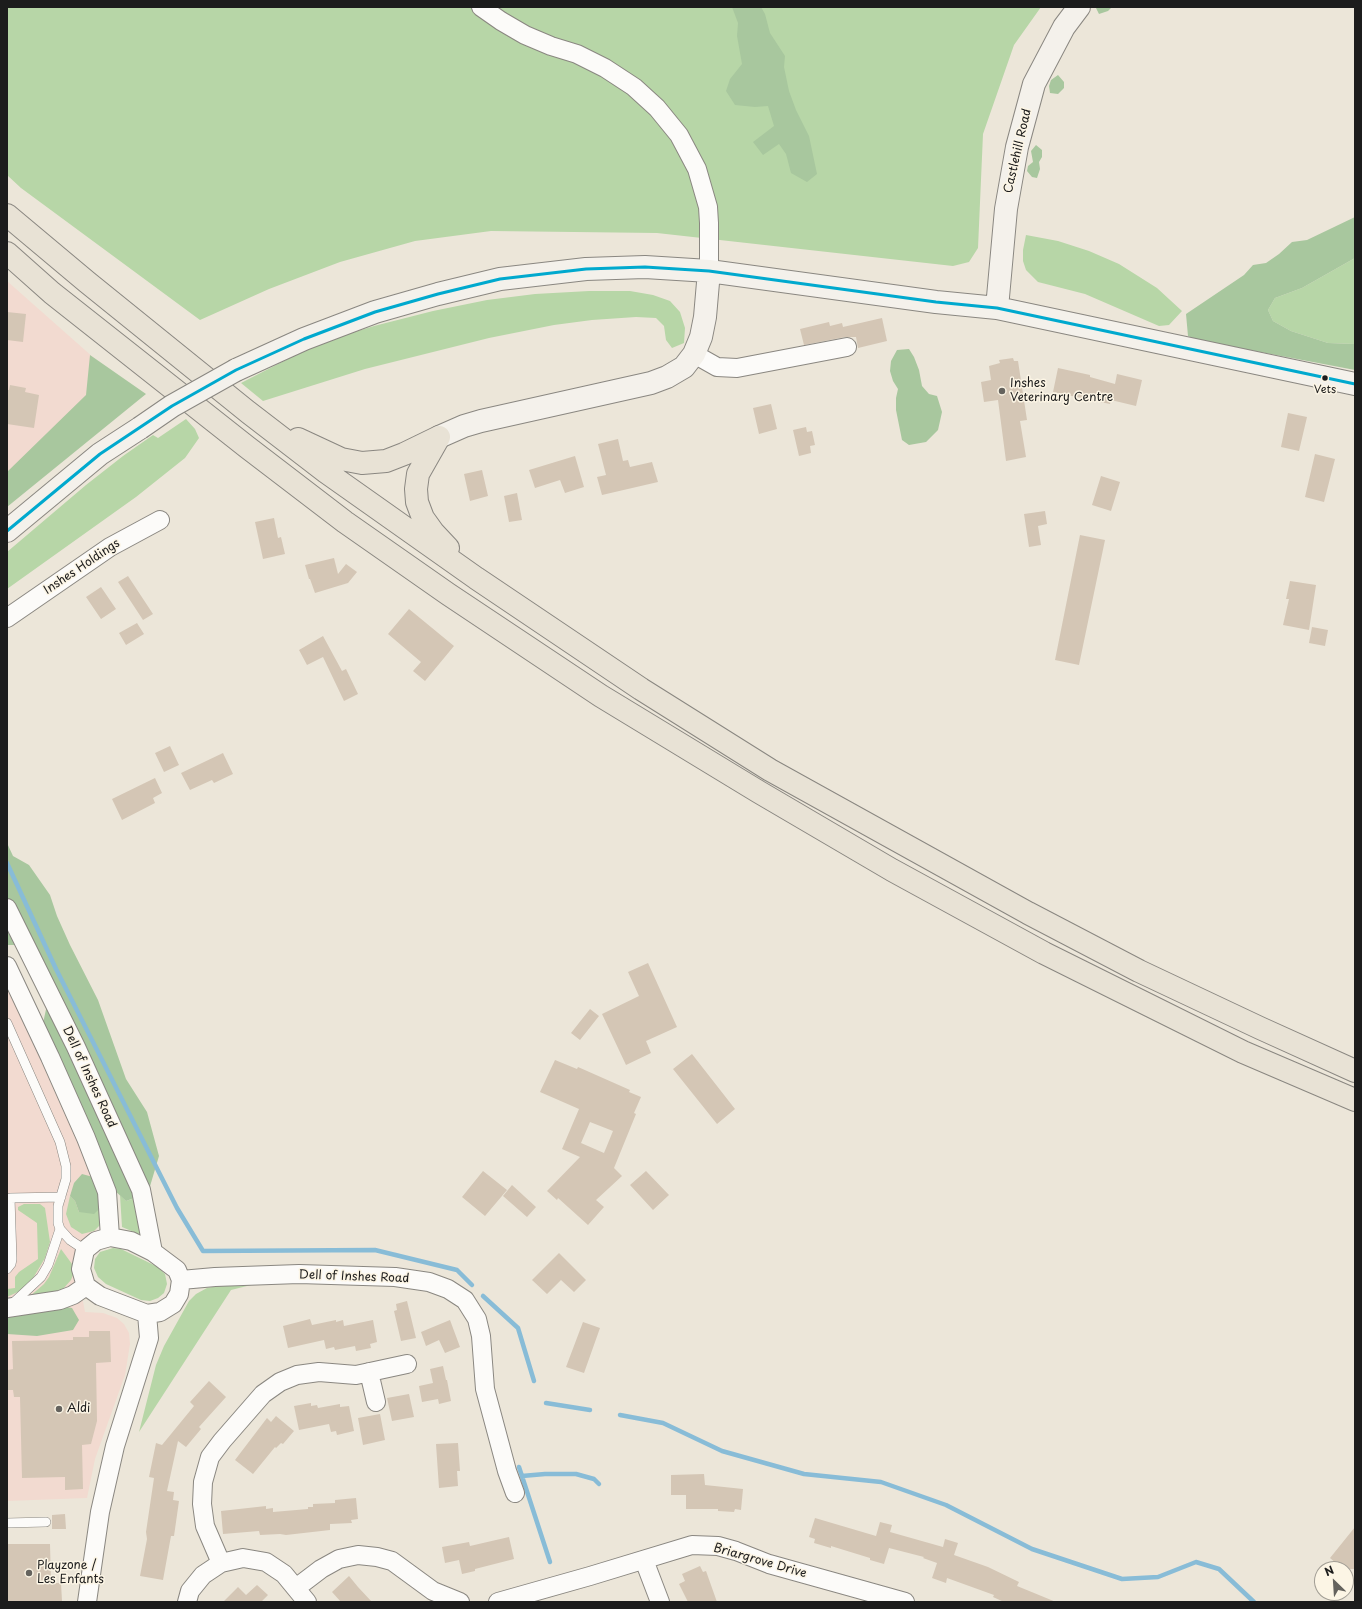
<!DOCTYPE html>
<style>
body{margin:0}
#map{position:relative;width:1362px;height:1609px;overflow:hidden;background:#ece6d9;font-family:"Playpen Sans",sans-serif}
canvas{display:block}
.frame{position:absolute;inset:0;border:8px solid #1c1c1c;pointer-events:none}
.north{position:absolute;left:1314px;top:1561px;width:40px;height:40px;box-sizing:border-box;background:#fcf5e5;border:1px solid #a29e95;border-radius:50%;rotate:335deg;font-size:11px;font-weight:700;line-height:16px;text-align:center;color:#1c1c1c}
.north::after{content:'';display:block;margin:auto;width:14px;height:18px;background:#65635e;clip-path:polygon(50% 0,100% 100%,50% 72%,0 100%)}
</style>
<div id="map">
<canvas width="1362" height="1609"></canvas>
<div class="frame"></div>
<div class="north">N</div>
</div>
<script>
const ctx = document.querySelector('canvas').getContext('2d');
ctx.lineJoin = 'round';
function fillPath(path, color) {
  ctx.fillStyle = color;
  ctx.fill(path, 'evenodd');
}
function toPath(rows) {
  const path = new Path2D();
  for (const r of rows) {
    path.moveTo(r[0], r[1]);
    for (let i = 2; i < r.length; i += 2) path.lineTo(r[i], r[i + 1]);
  }
  return path;
}
function trace(path, color, width, dash) {
  ctx.strokeStyle = color;
  ctx.lineWidth = width;
  ctx.lineCap = dash ? 'butt' : 'round';
  ctx.setLineDash(dash || []);
  ctx.stroke(path);
}
function drawText(font, color, halo, rows, align = 'center') {
  ctx.font = font + ' "Playpen Sans",sans-serif';
  ctx.lineWidth = 3;
  ctx.setLineDash([]);
  ctx.textBaseline = 'middle';
  ctx.strokeStyle = halo;
  ctx.fillStyle = color;
  for (const [text, x, y, turn = 0] of rows) {
    ctx.save();
    ctx.translate(x, y);
    ctx.rotate((+turn || 0) * Math.PI / 180);
    ctx.textAlign = isNaN(turn) ? turn : align;
    if (halo) ctx.strokeText(text, 0, 0);
    ctx.fillText(text, 0, 0);
    ctx.restore();
  }
}
const built = toPath([
 [7,281,129,389,7,498],
 [7,985,92,1165,99,1224,77,1270,85,1312,103,1313,117,1318,124,1324,129,1333,130,1344,125,1375,95,1459,87,1498,7,1501]
]);
const green = toPath([
 [7,7,1041,7,1014,45,983,134,978,248,969,262,953,266,657,233,491,231,415,241,340,262,269,289,200,320,21,188,7,175],
 [1026,235,1058,241,1089,251,1119,264,1157,288,1182,311,1169,325,1159,326,1085,294,1038,282,1026,270,1023,261,1023,250],
 [1355,258,1355,344,1328,343,1291,331,1273,321,1268,310,1275,298,1302,288],
 [589,291,630,291,653,295,670,301,680,312,685,328,684,343,672,348,666,340,664,326,656,318,636,317,592,320,554,325,489,338,365,369,263,401,241,383,280,363,325,341,374,326,433,311,487,300,535,294],
 [186,419,195,429,199,438,185,458,136,497,7,589,7,552,86,485,123,456,153,435,158,438],
 [120,1195,126,1201,135,1198,141,1235,122,1227],
 [70,1196,75,1201,79,1212,100,1208,101,1224,94,1231,82,1234,71,1227,66,1214],
 [24,1204,40,1204,45,1208,50,1242,45,1258,32,1280,22,1290,7,1297,7,1289,15,1288,15,1277,19,1272,38,1259,37,1223,18,1210,18,1207],
 [113,1248,121,1249,158,1267,165,1274,167,1284,164,1293,158,1298,150,1301,141,1300,106,1284,98,1277,94,1268,95,1259,100,1252],
 [61,1249,72,1264,73,1275,71,1280,63,1289,50,1294,29,1297,44,1284,49,1277],
 [259,1283,231,1290,139,1432,156,1365,164,1346,189,1301,196,1294,207,1288,218,1286]
]);
const forest = toPath([
 [732,7,761,7,765,14,770,33,785,56,784,67,789,91,796,110,809,136,817,174,807,182,791,173,786,154,779,144,763,155,753,142,774,126,768,106,755,107,735,105,726,91,730,79,742,64,737,36,738,23],
 [1097,7,1112,7,1108,11,1099,14,1096,8],
 [1058,75,1064,82,1064,88,1058,94,1050,93,1049,86,1051,80],
 [1036,145,1042,150,1042,157,1039,162,1040,169,1037,178,1032,177,1027,171,1028,166,1033,162,1031,151],
 [1355,217,1355,258,1302,288,1275,298,1268,310,1273,321,1291,331,1328,343,1355,344,1355,370,1197,340,1188,336,1186,314,1244,275,1253,265,1266,263,1279,254,1292,242,1307,240],
 [909,349,914,357,919,370,922,386,929,394,937,396,942,412,938,430,926,442,909,445,902,440,896,410,896,398,898,389,893,381,890,371,891,361,897,350],
 [90,355,146,394,7,507,7,472,86,395],
 [7,843,13,856,29,865,50,895,57,916,70,945,98,1000,126,1079,147,1112,159,1156,148,1193,126,1201,113,1189,42,1028,48,1000,20,945,7,945],
 [82,1174,93,1177,102,1195,100,1208,94,1214,79,1212,75,1201,70,1196,74,1183],
 [55,1305,72,1308,79,1320,73,1330,37,1336,7,1334,7,1311]
]);
const stream = toPath([
 [7,863,56,969,177,1208,203,1251,375,1250,457,1270,472,1285],
 [483,1296,518,1328,534,1381],
 [546,1403,590,1410],
 [620,1415,663,1423,722,1451,804,1474,881,1482,946,1505,1032,1549,1122,1579,1158,1577,1196,1562,1219,1569,1254,1602],
 [519,1467,550,1562],
 [522,1476,545,1474,576,1474,594,1479,599,1484]
]);
const building = toPath([
 [7,312,26,314,23,342,7,340],
 [882,318,887,341,858,348,856,337,845,337,804,345,800,329,829,322,830,326,842,323,843,327],
 [1013,358,1014,361,1018,361,1027,420,1020,421,1026,457,1006,461,998,400,984,402,981,382,991,380,989,366,1000,363,999,360],
 [1058,368,1090,375,1090,377,1115,384,1117,374,1142,380,1136,406,1111,400,1110,404,1053,392],
 [10,385,26,388,25,392,39,395,34,428,7,424,7,390,9,390],
 [771,404,777,429,759,434,753,408],
 [1288,413,1307,417,1299,451,1281,447],
 [806,427,807,432,812,431,815,445,810,446,811,453,799,456,793,430],
 [618,439,623,461,628,460,630,467,652,462,658,482,602,495,597,477,606,475,598,444],
 [1315,454,1335,459,1324,502,1305,497],
 [575,456,584,487,565,493,560,480,535,488,529,470],
 [482,470,488,496,470,501,464,474],
 [1101,476,1120,482,1111,511,1092,505],
 [517,493,522,520,509,522,504,496],
 [1045,511,1047,524,1038,526,1041,545,1029,547,1024,514],
 [274,518,278,538,281,537,285,554,263,559,255,522],
 [1080,535,1105,540,1079,665,1055,660],
 [334,558,338,574,346,564,357,572,348,583,315,593,310,579,309,579,305,565],
 [128,576,153,614,143,620,118,582],
 [1290,581,1316,585,1309,630,1283,625,1289,599,1286,599],
 [101,587,116,609,101,619,86,597],
 [409,609,454,646,425,681,413,671,421,662,388,634],
 [137,623,144,634,126,645,119,633],
 [1312,627,1328,630,1325,646,1309,643],
 [323,636,342,671,346,669,358,694,344,701,323,657,307,665,299,650],
 [170,746,179,765,164,772,155,753],
 [223,753,233,774,214,783,212,780,190,790,181,773],
 [155,778,162,793,153,798,155,803,122,820,112,799],
 [648,963,677,1027,646,1041,651,1053,626,1065,602,1014,639,996,628,972],
 [590,1009,599,1016,580,1040,571,1033],
 [692,1054,735,1109,717,1124,673,1069],
 [555,1060,577,1069,578,1067,630,1090,629,1092,641,1097,634,1113,636,1114,614,1168,622,1176,596,1200,604,1207,588,1225,558,1198,557,1200,547,1191,580,1157,562,1149,579,1109,540,1092],
 [590,1122,613,1131,604,1153,581,1143],
 [483,1171,507,1190,485,1216,462,1197],
 [646,1171,669,1195,653,1210,630,1185],
 [512,1185,536,1207,527,1217,503,1196],
 [559,1253,586,1280,574,1292,561,1280,547,1294,532,1280],
 [407,1301,416,1338,401,1341,394,1311,397,1310,396,1304],
 [310,1319,312,1325,336,1320,336,1322,343,1320,344,1326,373,1320,377,1342,370,1344,371,1348,356,1351,355,1346,335,1350,334,1347,326,1349,324,1340,288,1348,283,1326],
 [450,1320,460,1347,445,1353,439,1340,426,1346,421,1332],
 [583,1322,600,1328,584,1373,566,1367],
 [89,1331,110,1331,111,1362,96,1363,97,1421,91,1444,82,1445,83,1489,65,1490,65,1477,22,1478,20,1397,14,1397,13,1390,8,1390,8,1370,13,1369,12,1341,73,1340,73,1337,89,1337],
 [443,1366,446,1380,447,1380,451,1401,439,1404,438,1399,422,1402,419,1386,433,1383,430,1369],
 [209,1381,226,1397,199,1427,201,1429,186,1447,178,1441,167,1491,174,1492,173,1500,179,1501,174,1536,171,1536,163,1580,140,1576,147,1539,146,1532,154,1478,149,1477,156,1443,162,1445,194,1406,190,1402],
 [409,1394,414,1417,392,1421,387,1398],
 [311,1403,311,1406,317,1405,318,1408,340,1404,340,1407,349,1406,354,1431,337,1435,336,1431,331,1432,329,1424,299,1430,294,1406],
 [380,1414,385,1440,363,1445,358,1418],
 [276,1416,294,1431,283,1444,281,1443,276,1448,275,1447,253,1474,235,1460,267,1418,271,1422],
 [458,1443,460,1471,457,1471,458,1486,439,1488,436,1444],
 [704,1474,705,1485,743,1489,741,1510,735,1509,734,1512,718,1511,718,1509,686,1509,686,1495,671,1495,671,1475],
 [356,1498,358,1519,351,1520,352,1523,330,1524,330,1530,286,1535,280,1534,260,1535,259,1531,223,1534,221,1511,266,1506,266,1509,273,1508,273,1512,308,1509,308,1507,313,1507,313,1504,335,1503,335,1500],
 [65,1514,66,1529,52,1529,52,1515],
 [815,1518,876,1536,880,1522,892,1525,890,1532,943,1547,945,1539,958,1543,954,1555,988,1567,1019,1582,1017,1586,1056,1602,1004,1602,993,1597,994,1595,947,1578,946,1583,932,1578,937,1563,923,1558,924,1557,889,1548,884,1564,870,1560,870,1558,831,1546,831,1548,814,1543,815,1539,809,1537],
 [1355,1527,1355,1569,1332,1569,1337,1564,1330,1558],
 [509,1537,514,1559,475,1569,475,1571,462,1574,459,1560,445,1563,442,1547,469,1542,470,1546],
 [7,1544,50,1544,51,1583,61,1583,62,1601,51,1601,51,1602,7,1602],
 [700,1566,703,1572,706,1571,717,1602,688,1602,679,1584,685,1581,682,1574],
 [349,1576,358,1587,372,1602,341,1602,332,1592],
 [257,1585,268,1595,261,1602,223,1602,238,1587,246,1595]
]);
const lane = toPath([
 [7,1023,60,1142,66,1166,66,1179,58,1206,58,1223,60,1229,70,1240,85,1250],
 [7,1269,11,1264,12,1259,10,1198,61,1197],
 [12,1304,41,1277,48,1265,60,1229],
 [7,1523,46,1522]
]);
const street = toPath([
 [481,7,501,21,525,35,551,46,577,54,605,68,634,87,657,108,679,135,697,169,708,207,709,223,709,271],
 [694,354,717,367,737,368,847,347],
 [7,618,110,547,160,520],
 [7,908,76,1047,141,1190,153,1252],
 [7,966,50,1057,86,1138,107,1192,110,1237],
 [110,1237,131,1241,153,1252,177,1270,181,1280,179,1294,173,1304,160,1312,147,1314,100,1296,86,1286,81,1269,85,1250,96,1241,110,1237],
 [181,1280,215,1277,299,1274,395,1277,429,1282,448,1289,465,1300,477,1319,481,1336,485,1389,507,1471,515,1493],
 [7,1308,60,1300,73,1295,86,1286],
 [369,1372,376,1402],
 [644,1560,660,1602],
 [221,1563,205,1526,202,1504,203,1482,210,1457,222,1441,263,1394,280,1382,297,1375,319,1372,356,1375,407,1364],
 [296,1588,321,1569,339,1559,358,1555,377,1557,392,1561,433,1591,460,1602],
 [87,1602,100,1512,115,1446,149,1338,147,1314],
 [187,1602,190,1591,203,1575,221,1563,243,1558,266,1562,284,1574,307,1602],
 [498,1602,590,1576,692,1545,718,1546,736,1551,769,1564,905,1602]
]);
const secondary = toPath([
 [997,308,1006,209,1017,147,1034,84,1064,27,1079,7],
 [236,370,304,339,375,312,438,294,500,279,586,269,645,267,709,271,936,302,997,308,1355,384],
 [439,437,464,426,481,421,651,383,667,377,684,367,694,354,701,337,705,317,709,271],
 [7,531,100,454,140,428]
]);
const highway = toPath([
 [7,215,87,282,248,412,326,472,476,578,641,689,770,770,1028,913,1139,971,1260,1028,1355,1071],
 [7,253,52,293,247,447,345,522,448,594,601,696,759,792,892,870,1044,953,1243,1052,1355,1100],
 [439,437,418,474,416,489,417,502,423,518,433,532,448,548],
 [298,439,341,459,362,463,386,461,404,454,439,437]
]);
const secondaryBridge = toPath([
 [140,428,172,406,236,370]
]);
const bus1 = toPath([
 [7,531,100,454,172,406,236,370,304,339,375,312,438,294,500,279,586,269,645,267,709,271,936,302,997,308,1355,384]
]);
const markers = [
 [1325,378,3.5,"#1c1c1c"],
 [1002,391,4,"#65635e"],
 [59,1409,4,"#65635e"],
 [29,1573,4,"#65635e"]
];
const busNames = [
 ["Vets",1325,390]
];
const streetNames = [
 ["Castlehill Road",1018,151,-77],
 ["Inshes Holdings",82,567,-34],
 ["Dell of Inshes Road",89,1077,65],
 ["Dell of Inshes Road",354,1277,2],
 ["Briargrove Drive",760,1561,16]
];
const poiNames = [
 ["Inshes",1010,384],
 ["Veterinary Centre",1010,398],
 ["Aldi",67,1409],
 ["Playzone /",37,1566],
 ["Les Enfants",37,1580]
];
fillPath(built, '#f2dad0');
fillPath(green, '#b7d6a7');
fillPath(forest, '#a8c79e');
trace(stream, '#88bcd7', 4.5);
fillPath(building, '#d4c6b5');
trace(lane, '#8a8781', 10);
trace(street, '#8a8781', 20);
trace(secondary, '#8a8781', 24);
trace(highway, '#8a8781', 24);
trace(lane, '#fcfbf9', 9);
trace(street, '#fcfbf9', 18);
trace(secondary, '#f4f1eb', 22);
trace(highway, '#e8e2d5', 22);
trace(secondaryBridge, '#8a8781', 24, []);
trace(secondaryBridge, '#f4f1eb', 22);
trace(bus1, '#00a9ce', 3);
for (const [x, y, r, color] of markers) {
  const dot = new Path2D();
  dot.arc(x, y, r, 0, 2 * Math.PI);
  ctx.fillStyle = color;
  ctx.fill(dot);
  trace(dot, '#fcf5e5', 1.5);
}
drawText('11px', '#1c1c1c', '#fcf5e5', busNames);
drawText('12px', '#1c1c1c', '#fcf5e5', streetNames);
drawText('12px', '#1c1c1c', '#fcf5e5', poiNames, 'left');
</script>
